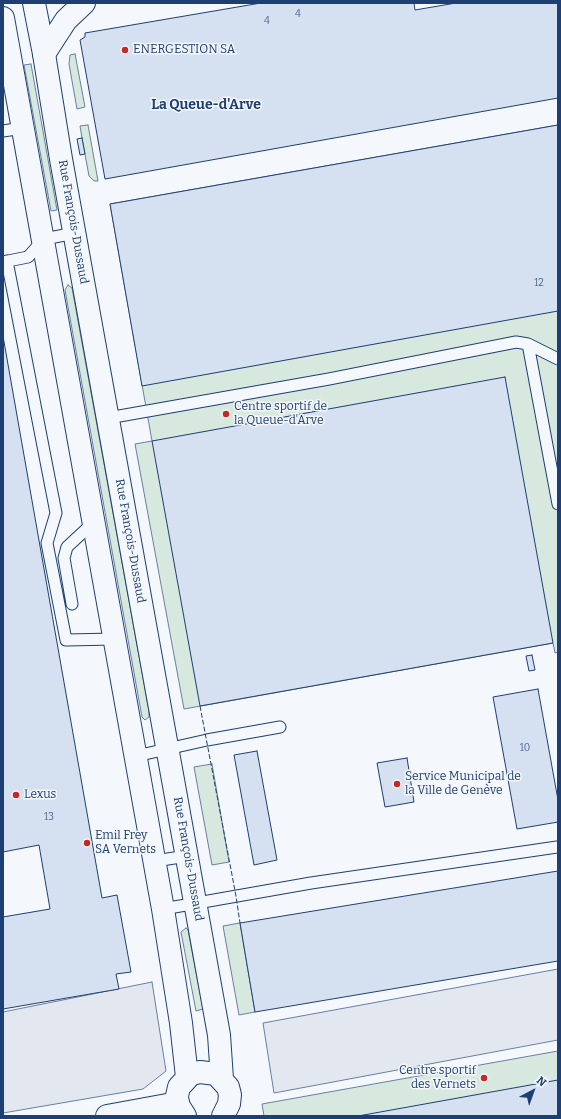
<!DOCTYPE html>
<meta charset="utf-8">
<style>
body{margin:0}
#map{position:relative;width:561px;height:1119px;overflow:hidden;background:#f4f7fb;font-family:Bitter,serif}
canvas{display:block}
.frame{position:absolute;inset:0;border:4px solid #1d3f73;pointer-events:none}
.north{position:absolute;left:513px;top:1071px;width:40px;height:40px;-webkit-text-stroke:3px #f4f7fb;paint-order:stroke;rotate:41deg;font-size:11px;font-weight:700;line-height:16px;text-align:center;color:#1d3f73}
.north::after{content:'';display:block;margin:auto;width:14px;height:18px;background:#1d3f73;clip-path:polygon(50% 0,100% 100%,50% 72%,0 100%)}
</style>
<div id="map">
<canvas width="561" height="1119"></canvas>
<div class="frame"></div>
<div class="north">N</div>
</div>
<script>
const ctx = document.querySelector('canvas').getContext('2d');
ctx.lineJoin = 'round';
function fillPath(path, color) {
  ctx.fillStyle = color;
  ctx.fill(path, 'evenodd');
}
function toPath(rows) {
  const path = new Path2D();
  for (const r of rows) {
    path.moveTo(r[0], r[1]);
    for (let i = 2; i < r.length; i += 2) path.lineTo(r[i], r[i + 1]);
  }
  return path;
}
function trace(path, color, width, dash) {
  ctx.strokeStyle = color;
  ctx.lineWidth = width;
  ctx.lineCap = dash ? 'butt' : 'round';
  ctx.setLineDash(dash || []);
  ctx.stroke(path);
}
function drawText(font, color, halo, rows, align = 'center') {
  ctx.font = font + ' Bitter,serif';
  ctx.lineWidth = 3;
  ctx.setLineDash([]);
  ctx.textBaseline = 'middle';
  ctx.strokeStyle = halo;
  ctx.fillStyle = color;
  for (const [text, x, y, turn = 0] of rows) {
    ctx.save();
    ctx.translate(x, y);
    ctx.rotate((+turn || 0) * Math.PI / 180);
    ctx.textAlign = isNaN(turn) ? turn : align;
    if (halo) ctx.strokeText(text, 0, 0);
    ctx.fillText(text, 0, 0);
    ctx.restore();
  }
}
const green = toPath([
 [75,54,85,107,77,109,69,64,70,55,75,54],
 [31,64,57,210,51,211,24,65,31,64],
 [88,125,98,181,94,181,89,176,82,138,80,126,88,125],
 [558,125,558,652,555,653,553,643,184,709,135,444,152,441,110,204,558,125],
 [68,285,72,288,149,711,149,717,145,720,142,717,65,290,68,285],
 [212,764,229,862,212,865,194,767,212,764],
 [240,923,255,1012,239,1015,223,926,240,923],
 [186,928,188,930,203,1009,196,1011,181,932,186,928],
 [558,1051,558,1116,264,1116,262,1104,558,1051]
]);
const parking = toPath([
 [558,969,558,1040,274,1093,263,1023,558,969],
 [152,982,166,1071,143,1089,3,1113,3,1012,152,982]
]);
const building = toPath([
 [261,3,414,3,415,10,456,3,558,3,558,98,105,179,80,40,85,37,85,33,261,3],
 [558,125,558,311,142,386,110,204,558,125],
 [82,138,85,154,80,155,77,139,82,138],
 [3,336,102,898,117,895,131,972,116,974,119,989,3,1009,3,917,50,909,39,845,3,852,3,336],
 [505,377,553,643,200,706,152,441,505,377],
 [532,655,535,670,529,671,526,656,532,655],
 [538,689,558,800,558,822,517,829,493,697,538,689],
 [257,751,277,860,254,865,234,755,257,751],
 [407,758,414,802,385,807,377,763,407,758],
 [558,871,558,961,255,1012,240,923,558,871],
 [558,1080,558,1116,358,1116,558,1080]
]);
const service = toPath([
 [3,131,23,128],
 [7,261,56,513,47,543,66,640,115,639],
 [3,262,28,257,44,239,75,233],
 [558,359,528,344,558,504],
 [108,418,329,379,516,342,528,344],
 [72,604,64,558,67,547,94,522],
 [136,756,207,740,280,727],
 [155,861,187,856],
 [163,909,311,883,557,847]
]);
const minor = toPath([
 [44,54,66,20,84,3],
 [107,1116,178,1103]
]);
const secondary = toPath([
 [34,3,44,54,61,159,219,1035,222,1079],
 [3,18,163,909,181,1023,187,1077],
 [185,1116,178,1105,177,1096,179,1087,191,1074,200,1072,216,1074,228,1087,230,1095,229,1104,223,1116]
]);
const fence = toPath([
 [200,706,236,896,240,923]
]);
const markers = [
 [125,50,4,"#c62828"],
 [226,414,4,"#c62828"],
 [397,784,4,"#c62828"],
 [16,795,4,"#c62828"],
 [87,843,4,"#c62828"],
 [484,1078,4,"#c62828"]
];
const numberNames = [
 ["4",298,14],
 ["4",267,21],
 ["12",539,283],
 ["10",525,748],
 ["13",49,817]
];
const poiNames = [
 ["ENERGESTION SA",133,50],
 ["Centre sportif de",234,407],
 ["la Queue-d'Arve",234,421],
 ["Service Municipal de",405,777],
 ["la Ville de Genève",405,791],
 ["Lexus",24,795],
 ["Emil Frey",95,836],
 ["SA Vernets",95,850],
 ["Centre sportif",476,1071,"right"],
 ["des Vernets",476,1085,"right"]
];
const streetNames = [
 ["Rue François-Dussaud",73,222,80],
 ["Rue François-Dussaud",130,541,80],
 ["Rue François-Dussaud",188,859,80]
];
const quarterNames = [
 ["La Queue-d'Arve",206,105]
];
fillPath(green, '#d7e8df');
trace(green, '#687fa3', 1);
fillPath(parking, '#e3e8f0');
trace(parking, '#687fa3', 1);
fillPath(building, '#d5e0f0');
trace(building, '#1d3f73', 1);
trace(service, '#1d3f73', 13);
trace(minor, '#1d3f73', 24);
trace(secondary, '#1d3f73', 24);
trace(service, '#f4f7fb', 11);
trace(minor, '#f4f7fb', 22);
trace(secondary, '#f4f7fb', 22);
trace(fence, '#1d3f73', 1, [5, 2]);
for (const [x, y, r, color] of markers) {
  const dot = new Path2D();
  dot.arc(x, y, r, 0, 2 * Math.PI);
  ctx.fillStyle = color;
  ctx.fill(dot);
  trace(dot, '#f4f7fb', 1.5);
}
drawText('10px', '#4b6792', null, numberNames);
drawText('12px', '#1d3f73', '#f4f7fb', poiNames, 'left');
drawText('12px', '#1d3f73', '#f4f7fb', streetNames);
drawText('bold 14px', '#1d3f73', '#f4f7fb', quarterNames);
</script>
